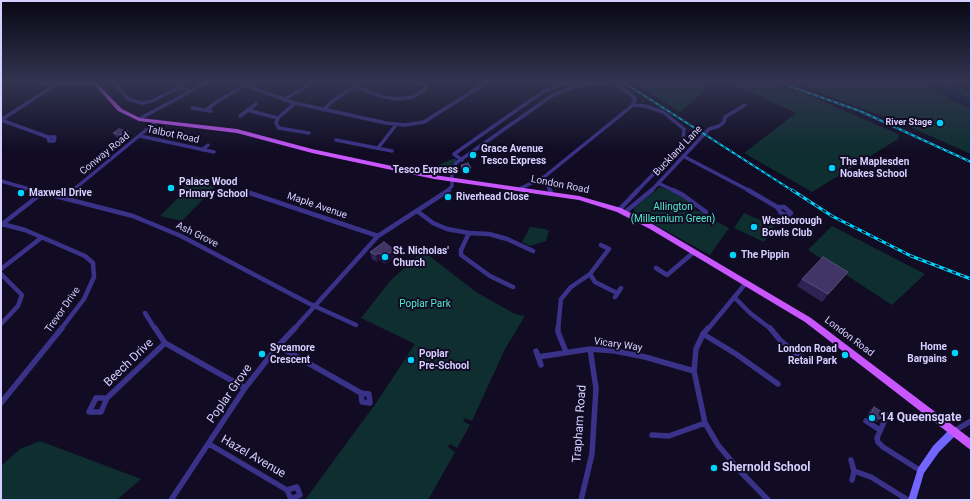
<!DOCTYPE html>
<style>
body{margin:0}
#map{position:relative;width:972px;height:501px;overflow:hidden;background:#110c24;font-family:Roboto,sans-serif}
canvas{display:block}
.frame{position:absolute;inset:0;border:2px solid #d7cfff;pointer-events:none}
</style>
<div id="map">
<canvas width="972" height="501"></canvas>
<div class="frame"></div>
</div>
<script>
const ctx = document.querySelector('canvas').getContext('2d');
ctx.lineJoin = 'round';
function fillPath(path, color) {
  ctx.fillStyle = color;
  ctx.fill(path, 'evenodd');
}
function toPath(rows) {
  const path = new Path2D();
  for (const r of rows) {
    path.moveTo(r[0], r[1]);
    for (let i = 2; i < r.length; i += 2) path.lineTo(r[i], r[i + 1]);
  }
  return path;
}
function trace(path, color, width, dash) {
  ctx.strokeStyle = color;
  ctx.lineWidth = width;
  ctx.lineCap = dash ? 'butt' : 'round';
  ctx.setLineDash(dash || []);
  ctx.stroke(path);
}
function drawText(font, color, halo, rows, align = 'center') {
  ctx.font = font + ' Roboto,sans-serif';
  ctx.lineWidth = 4;
  ctx.setLineDash([]);
  ctx.textBaseline = 'middle';
  ctx.strokeStyle = halo;
  ctx.fillStyle = color;
  for (const [text, x, y, turn = 0] of rows) {
    ctx.save();
    ctx.translate(x, y);
    ctx.rotate((+turn || 0) * Math.PI / 180);
    ctx.textAlign = isNaN(turn) ? turn : align;
    if (halo) ctx.strokeText(text, 0, 0);
    ctx.fillText(text, 0, 0);
    ctx.restore();
  }
}
const green = toPath([
 [633,82,715,82,680,112],
 [725,82,767,82,803,93,896,133,899,135,898,139,812,192,744,153,796,113,755,94],
 [790,82,919,82,971,109,971,154,901,123],
 [937,82,947,82,971,93,971,100],
 [452,159,456,159,456,161,445,174,428,170],
 [193,176,194,176,219,182,208,194,182,188],
 [660,187,678,193,696,207,693,209,696,211,699,211,707,214,712,216,711,219,729,228,710,255,634,213,634,208],
 [185,191,206,196,182,221,160,216],
 [744,213,774,226,764,242,734,228],
 [832,226,925,274,892,305,808,250],
 [530,227,545,229,549,231,546,241,530,246,522,242],
 [423,251,476,292,515,314,525,316,505,349,472,421,465,418,463,421,470,425,457,448,450,444,448,447,455,452,428,500,305,500,376,403,415,344,361,318,390,281],
 [40,441,141,479,117,500,1,500,1,466,20,449]
]);
const river = toPath([
 [924,82,931,82,971,101,971,106,924,82]
]);
const streetFar2 = toPath([
 [39,82,52,87],
 [114,82,128,99,142,103,152,101,179,88,185,88,191,91],
 [172,82,182,88],
 [234,82,295,103,386,123,405,125,424,122,487,82],
 [614,82,635,98,633,105],
 [355,86,380,96,396,99,413,97,424,90,426,87,425,85,417,82],
 [284,100,310,84],
 [295,103,278,118,276,123,279,128,309,133],
 [633,105,645,106,663,112,684,129,683,140,679,150,663,164,637,191],
 [192,108,211,111],
 [206,110,218,101,244,86],
 [247,110,278,118],
 [323,110,334,100,362,82],
 [240,116,256,104],
 [139,119,208,82],
 [1,120,52,87,61,84,96,85],
 [1,120,48,137],
 [140,136,214,152],
 [48,137,55,137,54,141,49,141,48,137],
 [336,140,392,151],
 [378,148,396,125],
 [202,150,208,145],
 [683,156,750,191],
 [462,160,454,154,544,91,568,82],
 [544,177,550,191],
 [1,181,36,191],
 [658,183,675,191],
 [519,189,544,177,633,105],
 [72,191,157,121],
 [447,191,452,186,452,174,456,163,553,95,580,85,608,82],
 [651,191,709,129,719,126,724,122,725,117,745,105]
]);
const streetFar1 = toPath([
 [32,190,133,216,181,236,310,304,356,325],
 [550,190,551,193],
 [673,190,683,195,706,212],
 [748,190,777,207],
 [250,193,378,236],
 [64,198,73,190],
 [777,207,784,207,791,213,789,215,785,215,781,213,777,207],
 [619,210,638,190],
 [417,211,433,223,447,229,469,233,489,234,507,239,533,251],
 [624,213,652,190],
 [2,224,25,230,85,256,93,263,94,277,84,299,61,329],
 [1,225,42,193],
 [469,233,461,250,461,255,490,276,513,287],
 [656,268,667,275,694,252],
 [1,269,41,238],
 [1,274,22,295,18,306,1,324],
 [590,274,595,282,617,293],
 [615,297,621,288],
 [734,297,750,313,771,329],
 [145,313,155,329],
 [294,329,378,236,449,190],
 [558,329,561,299,571,287,590,274,609,249,601,245],
 [708,329,746,283]
]);
const street = toPath([
 [155,328,165,343,245,388],
 [558,328,558,332,566,352],
 [708,328,703,334,696,349,694,371,705,423,718,445,739,470,768,500],
 [770,328,780,340,795,353,808,361],
 [703,334,736,354,778,384],
 [278,346,361,393],
 [536,351,541,365],
 [538,357,590,349,615,351,645,357,694,371],
 [361,393,369,394,370,403,362,402,361,393],
 [96,398,107,398,101,412,89,412,96,398],
 [107,398,165,343],
 [1,403,62,328],
 [887,415,877,438,878,442,883,447,921,471],
 [866,421,880,430],
 [954,431,971,421],
 [652,435,669,436,705,423],
 [209,444,287,490],
 [851,460,854,471,852,480],
 [854,471,871,477,908,500],
 [297,487,300,495,291,499,287,490,297,487],
 [171,500,245,388,278,346,295,328],
 [581,500,592,454,596,388,590,349]
]);
const secondary = toPath([
 [954,427,957,428,958,431,957,434,939,452,924,473,916,500,908,500,918,468,933,446,951,428,954,427]
]);
const primary = toPath([
 [92,82,96,82,122,109,140,118,237,129,312,149,434,175,579,196,621,208,654,225,811,318,971,439,971,450,968,448,805,322,650,229,617,212,579,200,434,179,312,153,237,133,139,121,118,111,92,82]
]);
const railFar1 = toPath([
 [623,82,793,191],
 [778,82,860,111,971,162]
]);
const rail = toPath([
 [792,190,832,216,911,256,971,279]
]);
const wall = toPath([
 [128,131,130,135,125,139,116,137,113,133],
 [461,165,471,168,471,172,463,173,461,168],
 [384,242,395,257,385,264,380,260,377,262,372,259,370,252],
 [802,279,842,279,822,302,797,286],
 [874,407,880,419,876,422,867,417,870,410]
]);
const shadedWall = toPath([
 [128,131,130,135,125,139,122,135],
 [471,168,471,172,463,173,463,170],
 [394,250,395,257,385,264,384,257],
 [379,253,380,260,377,262,376,255],
 [848,272,842,279,822,302,828,294]
]);
const building = toPath([
 [119,129,128,131,122,135,113,133,119,129],
 [468,163,471,168,463,170,461,165,468,163],
 [384,242,394,250,384,257,379,253,376,255,370,252,384,242],
 [823,257,848,272,828,294,802,279,823,257],
 [874,407,882,412,880,419,871,414,874,407]
]);
const markers = [
 [940,123,4,"#00d3fa"],
 [473,155,4,"#00d3fa"],
 [832,168,4,"#00d3fa"],
 [466,170,4,"#00d3fa"],
 [171,188,4,"#00d3fa"],
 [21,193,4,"#00d3fa"],
 [448,197,4,"#00d3fa"],
 [754,227,4,"#00d3fa"],
 [733,255,4,"#00d3fa"],
 [385,257,4,"#00d3fa"],
 [955,353,4,"#00d3fa"],
 [262,354,4,"#00d3fa"],
 [845,355,4,"#00d3fa"],
 [411,360,4,"#00d3fa"],
 [872,418,4,"#00d3fa"],
 [714,468,4,"#00d3fa"]
];
const farPoinames = [
 ["River Stage",932,123]
];
const streetNames = [
 ["Talbot Road",173,135,12],
 ["Buckland Lane",678,151,-46],
 ["Conway Road",105,154,-39],
 ["London Road",560,185,11],
 ["Maple Avenue",317,206,19],
 ["Ash Grove",197,235,26],
 ["Trevor Drive",63,310,-55],
 ["London Road",849,337,37],
 ["Vicary Way",618,345,8]
];
const poiNames = [
 ["Grace Avenue",481,149],
 ["Tesco Express",481,161],
 ["The Maplesden",840,162],
 ["Noakes School",840,174],
 ["Tesco Express",458,170,"right"],
 ["Palace Wood",179,182],
 ["Primary School",179,194],
 ["Maxwell Drive",29,193],
 ["Riverhead Close",456,197],
 ["Westborough",762,221],
 ["Bowls Club",762,233],
 ["St. Nicholas'",393,251],
 ["Church",393,263],
 ["The Pippin",741,255],
 ["Home",947,347,"right"],
 ["Bargains",947,359,"right"],
 ["Sycamore",270,348],
 ["Crescent",270,360],
 ["London Road",837,349,"right"],
 ["Retail Park",837,361,"right"],
 ["Poplar",419,354],
 ["Pre-School",419,366]
];
const parkNames = [
 ["Allington",673,207],
 ["(Millennium Green)",673,219],
 ["Poplar Park",425,304]
];
const nearStreetnames = [
 ["Beech Drive",129,363,-44],
 ["Poplar Grove",230,394,-55],
 ["Trapham Road",580,424,-86],
 ["Hazel Avenue",253,457,30]
];
const nearPoinames = [
 ["14 Queensgate",880,418],
 ["Shernold School",722,468]
];
fillPath(green, '#0e2e2f');
fillPath(river, '#041845');
trace(streetFar2, '#3a3288', 3.5);
trace(streetFar1, '#3a3288', 4.5);
trace(street, '#3a3288', 5.5);
fillPath(secondary, '#7266ff');
fillPath(primary, '#c956ff');
trace(railFar1, '#00d3fa', 2);
trace(rail, '#00d3fa', 3);
trace(railFar1, '#110c24', 1, [3.5]);
trace(rail, '#110c24', 1.5, [4.5]);
fillPath(wall, '#2f2354');
fillPath(shadedWall, '#1b1239');
fillPath(building, '#413566');
trace(building, '#584e7e', 1);
const sky = ctx.createLinearGradient(0, 0, 0, 152);
sky.addColorStop(0, '#090714');
sky.addColorStop(0.54, '#323450');
sky.addColorStop(1, '#32345000');
ctx.fillStyle = sky;
ctx.fillRect(0, 0, 972, 152);
for (const [x, y, r, color] of markers) {
  const dot = new Path2D();
  dot.arc(x, y, r, 0, 2 * Math.PI);
  ctx.fillStyle = color;
  ctx.fill(dot);
  trace(dot, '#110c24', 1.5);
}
drawText('bold 9px', '#d7cfff', '#110c24', farPoinames, 'right');
drawText('10px', '#d7cfff', '#110c24', streetNames);
drawText('bold 10px', '#d7cfff', '#110c24', poiNames, 'left');
drawText('10px', '#4eeccd', '#110c24', parkNames);
drawText('12px', '#d7cfff', '#110c24', nearStreetnames);
drawText('bold 12px', '#d7cfff', '#110c24', nearPoinames, 'left');
</script>
